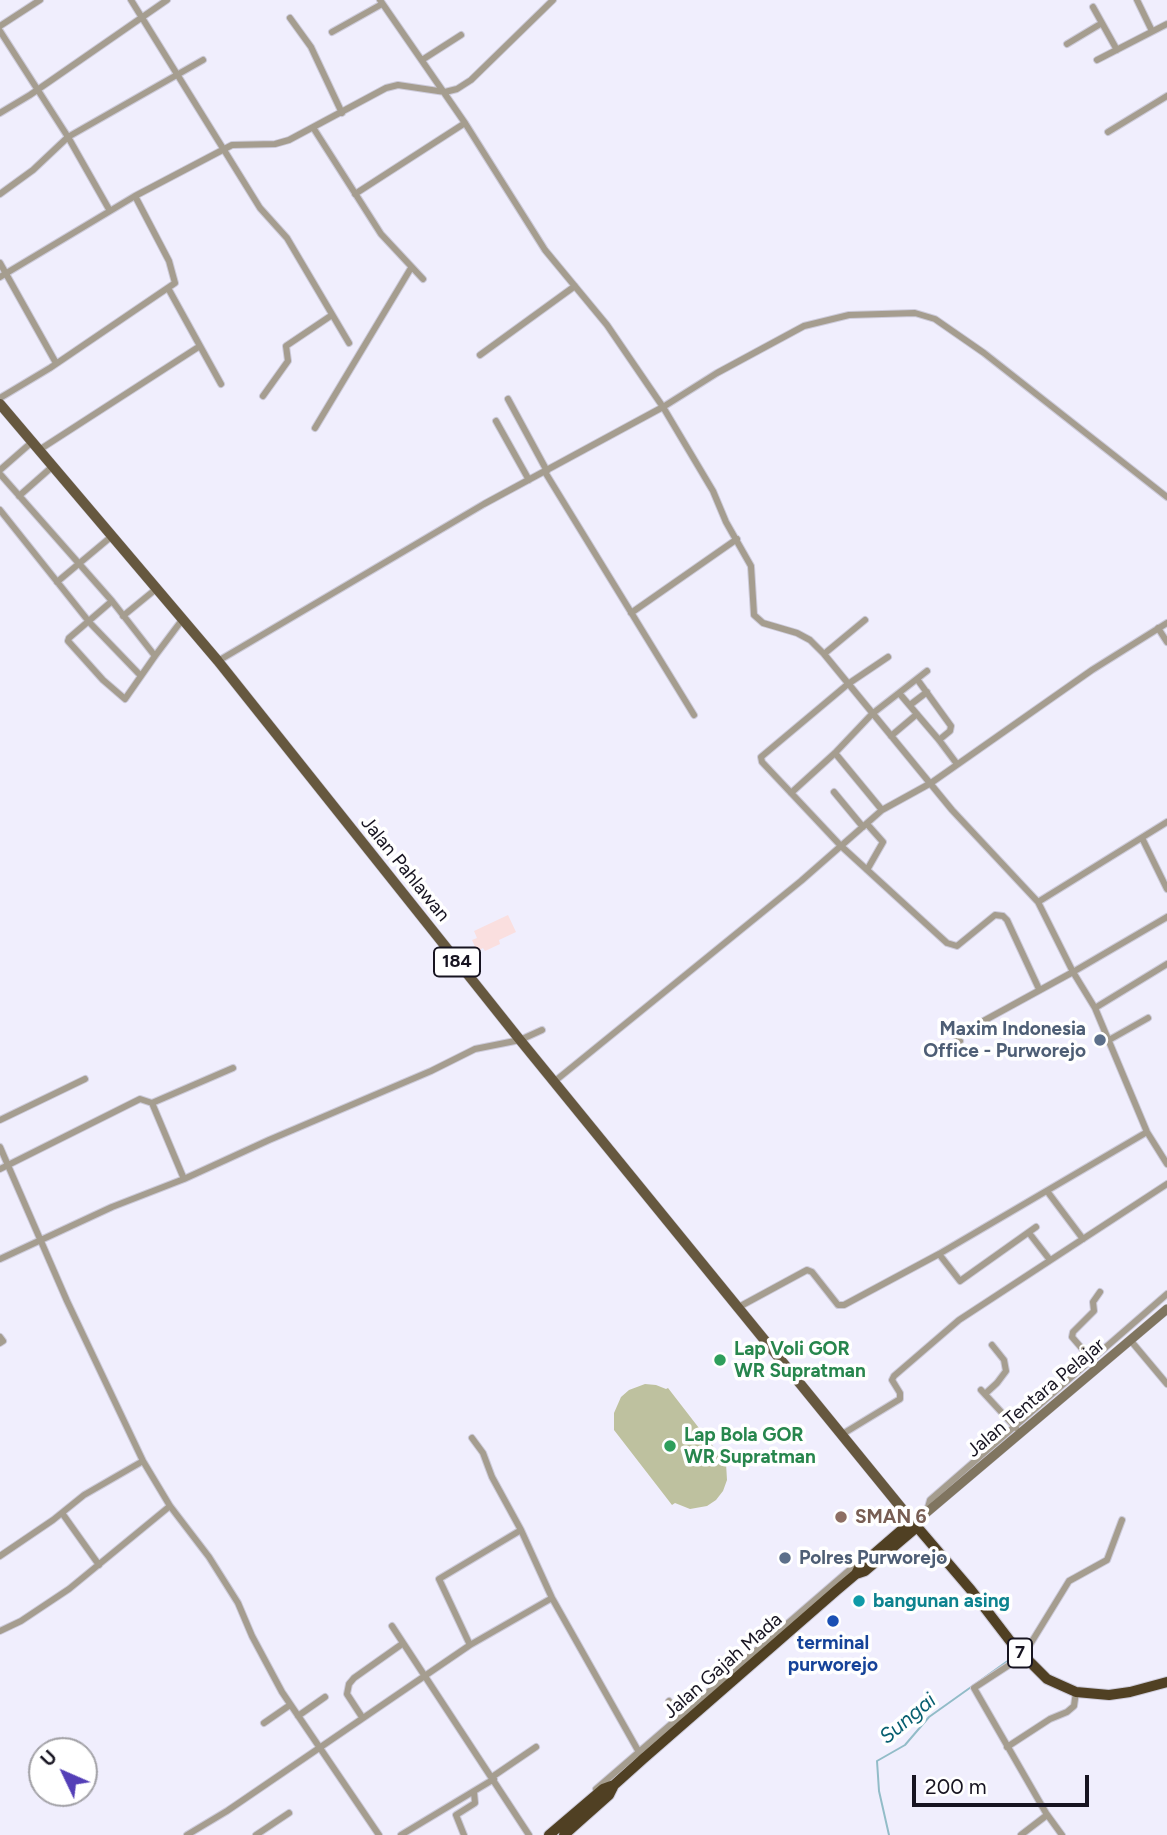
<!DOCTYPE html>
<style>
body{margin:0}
#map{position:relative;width:1167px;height:1835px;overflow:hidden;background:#f0eefd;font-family:Figtree,sans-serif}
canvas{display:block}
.north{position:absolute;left:28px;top:1737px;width:70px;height:70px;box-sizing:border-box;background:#fff;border:2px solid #a2a1a6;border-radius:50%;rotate:314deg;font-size:19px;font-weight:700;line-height:28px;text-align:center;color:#171421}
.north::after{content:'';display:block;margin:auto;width:24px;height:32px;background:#543fb7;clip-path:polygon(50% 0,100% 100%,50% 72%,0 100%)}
.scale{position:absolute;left:912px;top:1775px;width:177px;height:32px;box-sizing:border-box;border:4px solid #171421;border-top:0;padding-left:9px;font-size:21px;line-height:24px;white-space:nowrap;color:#171421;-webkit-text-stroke:5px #fff;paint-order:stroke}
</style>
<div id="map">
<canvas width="1167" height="1835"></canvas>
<div class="north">U</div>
<div class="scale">200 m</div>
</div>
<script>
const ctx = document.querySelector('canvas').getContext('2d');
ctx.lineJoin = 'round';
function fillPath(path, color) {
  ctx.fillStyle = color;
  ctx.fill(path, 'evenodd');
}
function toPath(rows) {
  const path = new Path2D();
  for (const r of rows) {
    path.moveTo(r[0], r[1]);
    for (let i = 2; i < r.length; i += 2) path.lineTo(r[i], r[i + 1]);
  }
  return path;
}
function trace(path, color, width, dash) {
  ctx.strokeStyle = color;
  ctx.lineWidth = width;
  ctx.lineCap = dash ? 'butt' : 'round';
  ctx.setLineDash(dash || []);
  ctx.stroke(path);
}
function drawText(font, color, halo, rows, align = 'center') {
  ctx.font = font + ' Figtree,sans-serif';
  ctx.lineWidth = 7;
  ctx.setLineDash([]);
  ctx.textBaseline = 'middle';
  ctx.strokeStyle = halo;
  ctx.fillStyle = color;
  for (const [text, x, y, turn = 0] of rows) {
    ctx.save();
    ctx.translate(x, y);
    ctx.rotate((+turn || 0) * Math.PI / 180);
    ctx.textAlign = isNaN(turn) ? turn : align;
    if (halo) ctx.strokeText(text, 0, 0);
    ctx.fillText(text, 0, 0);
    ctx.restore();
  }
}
const medical = toPath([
 [508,915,516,932,499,940,500,944,485,951,483,948,477,951,472,940,477,938,474,931]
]);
const green = toPath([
 [645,1384,656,1385,666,1389,668,1388,726,1463,727,1480,723,1491,716,1500,707,1506,690,1509,675,1503,672,1505,614,1430,614,1413,621,1397,629,1390]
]);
const stream = toPath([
 [889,1835,879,1791,877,1761,905,1745,929,1717,1016,1655]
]);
const street = toPath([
 [131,0,260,208,287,238,349,343],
 [380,0,465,123,545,250,607,325,663,407,713,491,726,522,751,566,754,615,763,623,797,633,810,640,824,654,952,810,1038,902,1073,972,1095,1008,1147,1132,1167,1164],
 [1137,0,1152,31],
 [1093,7,1117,50],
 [290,18,311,47,342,113],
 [0,26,40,0],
 [0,31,68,137,110,211],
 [332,32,382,4],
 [1067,44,1102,23],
 [422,60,461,35],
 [1097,60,1167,24],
 [0,113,30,95,167,0],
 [314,129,381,234,423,279],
 [1108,132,1167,96],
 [0,194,33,170,68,137,203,60],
 [355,194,465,123],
 [0,263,56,363],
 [0,277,135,196,232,145,275,144,289,140,386,88,398,85,445,92,457,89,471,80,553,0],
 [168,288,221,384],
 [480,355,575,286],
 [263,396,288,361,286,346,332,315],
 [0,398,50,368,175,283,169,261,135,196],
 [508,399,547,471],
 [496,421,529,480],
 [315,428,411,268],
 [39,450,200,346],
 [0,470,32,442],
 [545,472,694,715],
 [0,474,112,601,155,656,182,620],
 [19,496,53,466],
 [0,510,90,623,141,676],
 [57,582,112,536],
 [112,601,69,638,68,641,103,680,125,699,155,656],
 [631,613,737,539],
 [123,616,156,589],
 [1158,628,1167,642],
 [824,654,865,620],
 [888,657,848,684,761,757,762,762,841,846,947,943,957,946,995,915,1003,916,1007,920,1039,989],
 [218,661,484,504,663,407,717,373,804,326,849,315,915,313,935,319,984,353,1167,497],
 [917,679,951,726,950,731,939,740,957,764],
 [899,693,939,740],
 [910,705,927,692],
 [891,736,917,714],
 [835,753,882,810],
 [834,792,863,827],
 [791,793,835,753,872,714,927,671],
 [1142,838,1167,889],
 [867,870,883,842,867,824],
 [1038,902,1167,822],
 [1095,1008,1167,964],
 [1109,1040,1148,1018],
 [960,1041,956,1036,1073,972,1167,917],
 [555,1081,801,881,882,810,931,783,1092,670,1167,623],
 [152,1103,233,1068],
 [0,1120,85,1079],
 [0,1147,67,1301,143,1461,170,1506,209,1557,238,1603,252,1636,282,1692,379,1835],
 [0,1169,140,1099,152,1103,184,1179],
 [1047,1191,1083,1239],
 [1029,1233,1050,1260],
 [939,1254,960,1281,1036,1227],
 [0,1259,112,1207,184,1179,269,1140,431,1071,475,1049,520,1040,542,1030],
 [737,1308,807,1270,812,1272,838,1305,844,1305,939,1254,1147,1132],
 [0,1337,3,1341,0,1343],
 [1131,1341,1167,1384],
 [1091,1364,1085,1352,1072,1337,1073,1332,1094,1311,1093,1302,1100,1292],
 [981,1390,1016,1428],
 [985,1394,997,1383,1006,1371,1004,1360,992,1345],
 [841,1435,900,1399,900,1393,892,1380,894,1376,959,1320,1167,1184],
 [472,1438,483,1453,492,1477,521,1530,552,1598,640,1754],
 [927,1511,930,1500,1167,1294],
 [62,1513,99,1565],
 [0,1556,53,1520,84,1495,143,1461],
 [392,1626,529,1835],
 [0,1631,21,1621,69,1589,170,1506],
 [470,1645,439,1579,521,1530],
 [669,1701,681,1719],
 [298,1716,325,1697],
 [362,1717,347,1694,349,1684,354,1678,402,1644],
 [264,1723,290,1705],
 [1007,1747,1050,1719,1067,1712,1074,1706,1076,1692],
 [492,1777,536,1747],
 [596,1789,861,1560],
 [187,1835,227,1811,470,1645,552,1598],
 [256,1835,289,1813],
 [401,1835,494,1779],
 [464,1835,456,1815,475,1803,474,1792],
 [1021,1835,1047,1815],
 [1062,1835,1046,1813,974,1688,1023,1656,1069,1581,1107,1560,1122,1520]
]);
const secondary = toPath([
 [912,1521,926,1513,1167,1309]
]);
const primary = toPath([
 [0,404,218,661,520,1040,912,1521]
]);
const highway = toPath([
 [856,1574,860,1566,912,1521,971,1590,1014,1646,1047,1679,1076,1692,1109,1695,1130,1692,1167,1682],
 [549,1835,603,1789,614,1785],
 [564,1835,609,1795,614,1785,643,1759,837,1590,856,1574,865,1571,917,1527]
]);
const markers = [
 [1100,1040,7,"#5c6f8a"],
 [720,1360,7,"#2e9e5b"],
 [670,1446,7,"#2e9e5b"],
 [841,1517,7,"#8d6e63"],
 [785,1558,7,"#5c6f8a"],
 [859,1601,7,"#0f9aa8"],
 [833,1621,7,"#1a4fb4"]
];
const shields = [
 [457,962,46],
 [1020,1653,24]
];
const shieldNames = [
 ["184",457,962],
 ["7",1020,1653]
];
const streetNames = [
 ["Jalan Pahlawan",405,869,51],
 ["Jalan Tentara Pelajar",1036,1398,-40],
 ["Jalan Gajah Mada",723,1666,-41]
];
const serviceNames = [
 ["Maxim Indonesia",1086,1029],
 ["Office - Purworejo",1086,1051],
 ["Polres Purworejo",799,1558,"left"]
];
const leisureNames = [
 ["Lap Voli GOR",734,1349],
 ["WR Supratman",734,1371],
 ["Lap Bola GOR",684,1435],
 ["WR Supratman",684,1457]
];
const educationNames = [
 ["SMAN 6",855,1517]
];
const cultureNames = [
 ["bangunan asing",873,1601]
];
const transitNames = [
 ["terminal",833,1643],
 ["purworejo",833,1665]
];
const waterNames = [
 ["Sungai",908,1719,-40]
];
fillPath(medical, '#fadfdf');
fillPath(green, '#bec19f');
trace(stream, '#92bcc8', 2);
trace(street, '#cdcbda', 8);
trace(secondary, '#cdcbda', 10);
trace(primary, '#cdcbda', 11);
trace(highway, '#cdcbda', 12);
trace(street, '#a59d8f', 6);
trace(secondary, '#807560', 9);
trace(primary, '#66583f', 10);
trace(highway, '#504023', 10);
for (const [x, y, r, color] of markers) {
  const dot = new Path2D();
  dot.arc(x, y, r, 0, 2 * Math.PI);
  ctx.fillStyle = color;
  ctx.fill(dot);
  trace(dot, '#fff', 2.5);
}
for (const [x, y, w] of shields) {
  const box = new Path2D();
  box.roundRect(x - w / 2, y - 14.5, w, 29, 5);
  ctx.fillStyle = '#fff';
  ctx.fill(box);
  trace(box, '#171421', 2);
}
drawText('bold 18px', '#171421', null, shieldNames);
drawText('19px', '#171421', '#fff', streetNames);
drawText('bold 19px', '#4e5e75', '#fff', serviceNames, 'right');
drawText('bold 19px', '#27864d', '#fff', leisureNames, 'left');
drawText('bold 19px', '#785e54', '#fff', educationNames, 'left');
drawText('bold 19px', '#0d838f', '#fff', cultureNames, 'left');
drawText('bold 19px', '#164399', '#fff', transitNames);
drawText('italic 21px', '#065e70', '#fff', waterNames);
</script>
